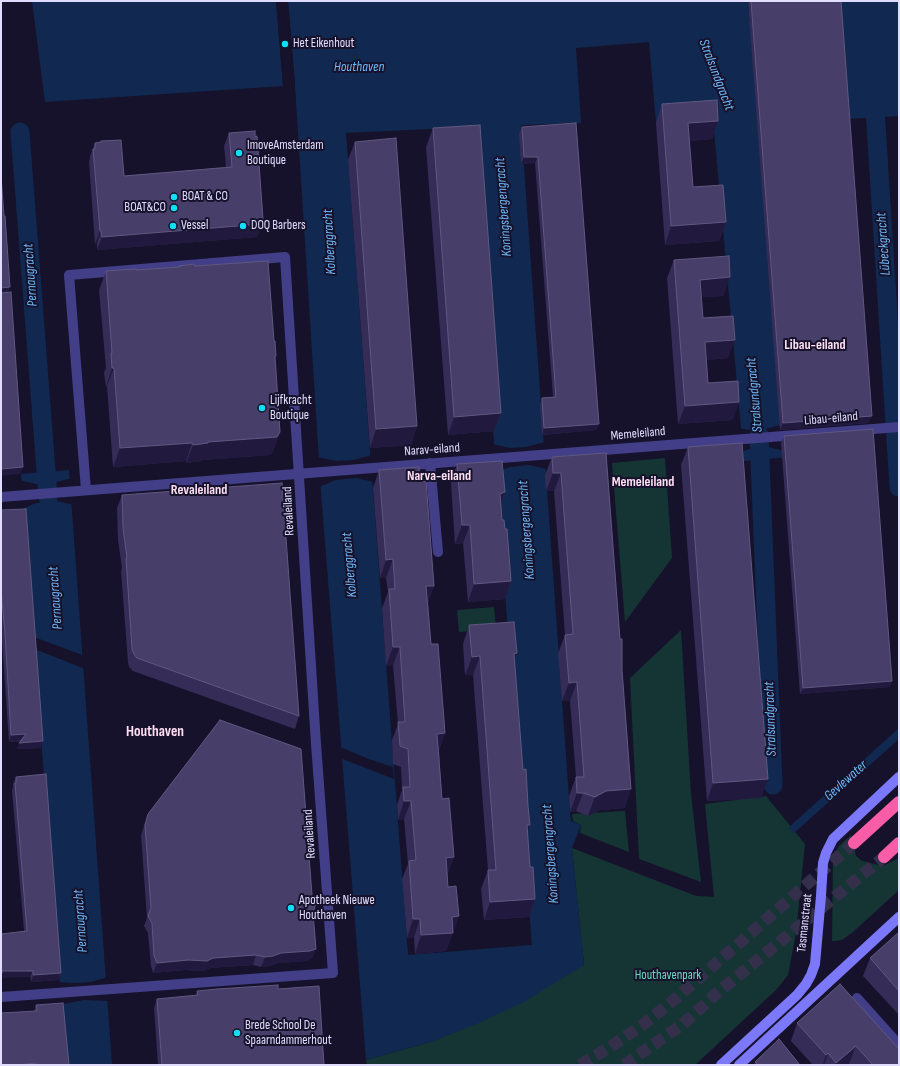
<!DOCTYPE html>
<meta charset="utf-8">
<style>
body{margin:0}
#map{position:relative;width:900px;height:1066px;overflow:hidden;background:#16122b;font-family:"Sofia Sans Condensed",sans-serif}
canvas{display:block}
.frame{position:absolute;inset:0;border:2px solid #e1ddfe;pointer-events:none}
</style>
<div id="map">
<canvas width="900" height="1066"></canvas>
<div class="frame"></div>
</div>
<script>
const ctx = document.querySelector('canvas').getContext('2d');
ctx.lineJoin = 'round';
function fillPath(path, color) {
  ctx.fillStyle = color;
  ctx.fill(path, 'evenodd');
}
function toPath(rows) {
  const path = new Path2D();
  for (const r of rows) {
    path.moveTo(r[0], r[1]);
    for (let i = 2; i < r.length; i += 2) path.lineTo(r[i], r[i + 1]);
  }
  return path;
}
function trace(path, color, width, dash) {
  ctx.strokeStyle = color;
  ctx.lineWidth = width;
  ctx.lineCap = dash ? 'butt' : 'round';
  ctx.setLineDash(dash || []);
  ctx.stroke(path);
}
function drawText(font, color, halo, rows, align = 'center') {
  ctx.font = font + ' "Sofia Sans Condensed",sans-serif';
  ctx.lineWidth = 4;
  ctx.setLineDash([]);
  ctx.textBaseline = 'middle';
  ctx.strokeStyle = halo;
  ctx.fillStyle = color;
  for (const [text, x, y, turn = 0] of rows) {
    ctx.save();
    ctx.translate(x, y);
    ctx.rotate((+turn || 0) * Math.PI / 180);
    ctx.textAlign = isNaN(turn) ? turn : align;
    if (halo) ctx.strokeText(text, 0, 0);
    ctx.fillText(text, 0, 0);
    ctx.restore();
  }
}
const green = toPath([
 [665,458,672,558,625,622,612,463],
 [494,607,496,629,459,632,457,610],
 [681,630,691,794,701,882,639,859,630,678],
 [766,796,805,844,796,933,788,975,776,990,695,1065,367,1065,366,1060,434,1041,584,965,572,848,696,896,714,897,705,804],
 [625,811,629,852,580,833,581,825,573,821,572,814],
 [851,835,856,856,862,861,883,866,899,858,899,890,853,932,842,940,836,941,832,941,833,857,839,846]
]);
const water = toPath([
 [32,1,276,1,283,86,45,102],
 [288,1,748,1,789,457,744,461,713,119,656,123,649,42,576,48,581,123,521,125,570,812,571,821,581,825,572,848,584,965,524,1002,479,1023,434,1041,366,1060,321,492,295,85],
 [471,127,521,810,532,945,408,955,346,133],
 [838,1,899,1,899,116,847,119],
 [69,470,112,1065,66,1065,21,474],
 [899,728,899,739,794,833,788,828]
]);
const pier = toPath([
 [276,1,278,1,285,86,283,86],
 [286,1,288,1,295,85,293,85],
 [787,423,789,452,768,447,749,449,741,452,739,428,749,430,766,429],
 [545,442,546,469,529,465,510,467,494,473,492,444,510,448,526,447],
 [372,455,374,482,356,478,336,480,319,487,317,457,337,461,353,460],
 [72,478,74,505,56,501,36,503,22,509,19,480,36,484,53,483],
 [31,636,85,656,85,669,32,648],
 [340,747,369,759,393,767,394,779,340,758],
 [108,977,109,1001,84,1000,59,1005,58,982,74,983,91,982]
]);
const canal = toPath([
 [874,93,899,487],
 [20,132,48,497],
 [759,435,773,785]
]);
const highwayTunnel = toPath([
 [580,1065,610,1047,644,1024,675,999,854,843],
 [624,1065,683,1024,717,993,884,857]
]);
const street = toPath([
 [430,463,438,552],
 [1,497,899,427],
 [1,997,333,973,316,744,285,257,69,275,86,490],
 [857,998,899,1045]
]);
const secondary = toPath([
 [721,1065,797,995,806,984,811,975,815,964,821,896,823,863,826,853,833,839,899,777],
 [739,1065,899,917]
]);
const highway = toPath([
 [854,843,899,802],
 [884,857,899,843]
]);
const wall = toPath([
 [748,1,841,1,869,423,780,430],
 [662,104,718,121,712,139,689,141,693,187,726,222,719,241,665,245,656,123],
 [576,123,599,424,596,430,542,435,540,405,542,398,553,397,535,163,521,164,519,134,522,127],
 [433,128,501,413,494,431,448,435,426,147],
 [229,133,262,222,262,224,257,237,97,250,97,244,95,244,89,162,90,158,90,156,95,143,100,142,101,141,124,176,226,167,224,146],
 [355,142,417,426,411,445,370,448,348,160],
 [674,260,730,277,723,296,701,297,703,318,728,358,706,360,708,383,733,420,678,424,667,278],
 [179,266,195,266,275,360,274,450,270,455,202,460,201,461,186,463,186,461,113,467,107,386,106,387,104,372,106,368,99,290,106,271,136,270,179,267],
 [784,436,892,681,889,687,800,694,781,443],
 [688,447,761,798,707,801,681,465],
 [606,453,625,808,600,810,588,816,576,811,570,812,569,796,576,777,570,701,562,701,558,653,565,635,554,491,546,491,545,475,552,457],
 [457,464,505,492,501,503,502,520,505,529,511,581,505,599,468,602,463,543,455,544,451,483],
 [379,470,420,482,434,586,428,602,431,644,445,733,439,750,442,799,454,857,447,875,448,887,459,916,446,951,415,954,414,937,407,938,402,879,408,864,404,819,398,820,397,805,402,790,401,767,393,764,392,740,398,724,393,665,386,666,382,608,388,592,386,578,380,578,373,488],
 [122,495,299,716,295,729,133,671,129,667,128,662,121,571,122,568,118,540,117,508],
 [1,510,41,748,17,749,21,741,9,742,1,626],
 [469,625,514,661,530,867,535,899,529,917,484,920,481,889,488,870,473,675,465,675,463,644],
 [16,777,61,973,58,980,31,982,24,931,12,790,13,787,13,784],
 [148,814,313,913,316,949,312,958,307,961,278,963,269,966,261,967,253,965,210,968,203,971,185,970,153,973,151,966,148,933,144,926,147,918,141,835],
 [899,932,899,1015,863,976,870,958],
 [278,989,324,1065,158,1065,154,1008,157,999,196,995,197,991],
 [36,1005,69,1065,1,1065,34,1011],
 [797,1023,899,1049,899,1065,851,1065,849,1064,848,1065,813,1065,791,1041],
 [755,1062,800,1065,754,1065]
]);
const shadedWall = toPath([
 [718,121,712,139,681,142,688,123],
 [524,157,538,157,535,163,521,164],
 [263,219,261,224,262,224,257,237,97,250,102,237],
 [726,222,719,241,665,245,671,226],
 [100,231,101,231,97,244,95,244],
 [730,277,723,296,693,298,700,280],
 [10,287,8,294,1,294,1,288],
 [735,340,728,358,698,361,705,342],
 [112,368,114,368,107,386,106,387],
 [739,402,733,420,678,424,685,406],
 [501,413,494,431,448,435,454,417],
 [872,416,869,423,780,430,783,423],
 [599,424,596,430,542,435,544,428],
 [417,426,411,445,370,448,376,429],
 [280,432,274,450,270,455,202,460,201,461,186,463,193,445,208,442],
 [192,443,186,461,113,467,120,448],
 [23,467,20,474,1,476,1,469],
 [553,473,561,473,554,491,546,491],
 [505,492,498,511,500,494],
 [462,525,470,525,463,543,455,544],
 [393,559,386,578,380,578,386,560],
 [511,581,505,599,468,602,474,584],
 [426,586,434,586,427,604],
 [393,647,400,647,393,665,386,666],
 [517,653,510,672,514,654],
 [480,656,473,675,465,675,472,657],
 [892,681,889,687,800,694,803,688],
 [577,682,570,701,562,701,569,683],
 [445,733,438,752,437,734],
 [26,734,23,740,9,742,11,735],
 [43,741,41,748,17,749,19,743],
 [768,779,761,798,707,801,713,783],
 [631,789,625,808,600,810,588,816,595,797,606,791],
 [577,793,583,793,576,811,570,812],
 [404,801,411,801,404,819,398,820],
 [527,825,530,825,523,843],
 [454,857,447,875,446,858],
 [535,899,529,917,484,920,490,902],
 [459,916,446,951,415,954,421,935,452,917],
 [413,919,420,919,414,937,407,938],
 [316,949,312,958,307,961,278,963,269,966,261,967,265,957,281,953],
 [256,955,253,965,210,968,203,971,185,970,153,973,157,963],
 [2,971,33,971,30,977,1,978,1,973],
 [61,973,58,980,31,982,33,975],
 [856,1046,849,1064,848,1065,835,1065,836,1063],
 [828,1053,824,1065,823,1065,826,1055],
 [36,1063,36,1065,19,1065]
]);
const building = toPath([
 [751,1,841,1,872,416,783,423,751,1],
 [717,100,718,121,688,123,693,187,723,185,726,222,671,226,662,104,717,100],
 [576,123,599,424,544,428,542,398,556,397,538,157,524,157,522,127,576,123],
 [480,125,501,413,454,417,433,128,480,125],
 [255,131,255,137,257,136,263,219,262,219,262,224,102,237,101,231,100,231,93,149,95,149,95,143,101,142,101,141,121,140,124,176,232,167,229,133,255,131],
 [396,138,417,426,376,429,355,142,396,138],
 [1,176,4,216,5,216,10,287,1,288,1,176],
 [729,256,730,277,700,280,703,318,733,316,735,340,705,342,708,383,738,381,739,402,685,406,674,260,729,256],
 [268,261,274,341,275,341,276,356,275,356,280,432,277,437,208,442,208,443,193,445,192,443,120,448,114,368,112,368,111,353,112,353,106,271,136,269,136,270,180,267,179,266,194,264,195,266,268,261],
 [11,292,23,467,1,469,1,293,11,292],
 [873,429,892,681,803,688,784,436,873,429],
 [742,443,768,779,713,783,688,447,742,443],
 [606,453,620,639,622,639,622,670,631,789,606,791,595,797,583,793,577,793,576,777,584,777,577,682,569,683,565,635,573,634,561,473,553,473,552,457,606,453],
 [502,461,505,492,500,494,502,520,504,520,505,529,507,529,511,581,474,584,470,525,462,525,457,464,502,461],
 [419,467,420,482,426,481,434,586,426,586,431,644,438,644,445,733,437,734,442,799,449,798,454,857,446,858,448,887,456,886,459,916,452,917,453,933,421,935,420,919,413,919,409,861,416,860,411,801,404,801,403,787,410,787,408,749,400,746,398,722,405,722,400,647,393,647,389,589,395,589,393,559,386,560,379,470,419,467],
 [282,483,299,716,137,658,134,654,132,649,126,558,127,558,123,528,122,495,282,483],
 [26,509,43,741,19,743,26,734,11,735,5,633,1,590,1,510,26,509],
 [514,622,517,653,514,654,523,770,526,769,528,806,530,825,527,825,530,867,533,867,535,899,490,902,488,870,496,870,480,656,472,657,469,625,514,622],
 [220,720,301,749,312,895,316,903,313,913,316,949,310,951,281,953,273,956,265,957,256,955,213,958,207,961,188,960,157,963,154,956,152,923,148,916,151,908,145,825,148,814,220,720],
 [46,774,61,973,33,975,33,971,2,971,2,973,1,973,1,934,27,931,15,783,16,783,16,777,46,774],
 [899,932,899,991,870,958,899,932],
 [840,984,899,1049,899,1065,873,1065,856,1046,836,1063,828,1053,826,1055,797,1023,840,984],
 [278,985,278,989,319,986,324,1065,162,1065,157,999,198,995,197,991,217,989,278,985],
 [63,1003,69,1065,36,1065,36,1063,19,1065,1,1065,1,1013,37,1011,36,1005,63,1003],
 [779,1039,800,1065,758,1065,755,1062,779,1039]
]);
const markers = [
 [285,44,4,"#10e0f7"],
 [239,153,4,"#10e0f7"],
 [174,197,4,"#10e0f7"],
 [174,208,4,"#10e0f7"],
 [173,226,4,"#10e0f7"],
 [243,226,4,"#10e0f7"],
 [262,408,4,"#10e0f7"],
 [291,908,4,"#10e0f7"],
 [237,1033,4,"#10e0f7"]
];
const poiNames = [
 ["Het Eikenhout",293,44],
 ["ImoveAmsterdam",247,146],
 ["Boutique",247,161],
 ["BOAT & CO",182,197],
 ["BOAT&CO",166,208,"right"],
 ["Vessel",181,226],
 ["DOQ Barbers",251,226],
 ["Lijfkracht",270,401],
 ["Boutique",270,416],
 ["Apotheek Nieuwe",299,901],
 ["Houthaven",299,916],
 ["Brede School De",245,1026],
 ["Spaarndammerhout",245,1041]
];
const streetNames = [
 ["Libau-eiland",831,419,-5],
 ["Memeleiland",638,434,-5],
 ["Narav-eiland",432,450,-4],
 ["Revaleiland",289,511,-93],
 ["Revaleiland",310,834,-94],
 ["Tasmanstraat",805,923,-84]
];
const parkNames = [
 ["Houthavenpark",668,976]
];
const waterNames = [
 ["Houthaven",359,67],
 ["Stralsundgracht",716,75,69],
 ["Koningsbergengracht",504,207,-94],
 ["Kolberggracht",330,242,-93],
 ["Lübeckgracht",884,244,-94],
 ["Pernaugracht",31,275,-94],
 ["Stralsundgracht",755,395,-95],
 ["Koningsbergengracht",527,530,-94],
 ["Kolberggracht",350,565,-95],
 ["Pernaugracht",56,598,-94],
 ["Stralsundgracht",771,719,-92],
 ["Gevlewater",846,781,-42],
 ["Koningsbergengracht",551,854,-94],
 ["Pernaugracht",81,921,-94]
];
const neighbourhoodNames = [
 ["Libau-eiland",815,345],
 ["Narva-eiland",439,476],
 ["Memeleiland",643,482],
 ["Revaleiland",199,490]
];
const quarterNames = [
 ["Houthaven",155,732]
];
fillPath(green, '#153534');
fillPath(water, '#112950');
fillPath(pier, '#16122b');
trace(canal, '#112950', 19);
trace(highwayTunnel, '#34304b', 12, [12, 6]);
trace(street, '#423f88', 10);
trace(secondary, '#7b78fa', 10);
trace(highway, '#fa5da8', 12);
fillPath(wall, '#352c58');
fillPath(shadedWall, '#211a3e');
fillPath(building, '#473f69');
trace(building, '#605881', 1);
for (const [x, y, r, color] of markers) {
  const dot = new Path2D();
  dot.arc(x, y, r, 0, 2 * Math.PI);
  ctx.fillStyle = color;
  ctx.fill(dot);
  trace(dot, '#16122b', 1.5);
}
drawText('13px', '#e1ddfe', '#16122b', poiNames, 'left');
drawText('13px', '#e1ddfe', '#16122b', streetNames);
drawText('13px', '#6addc0', '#16122b', parkNames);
drawText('italic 14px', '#6fbafa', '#16122b', waterNames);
drawText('bold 14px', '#fedff3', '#16122b', neighbourhoodNames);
drawText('bold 15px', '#fedff3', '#16122b', quarterNames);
</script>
